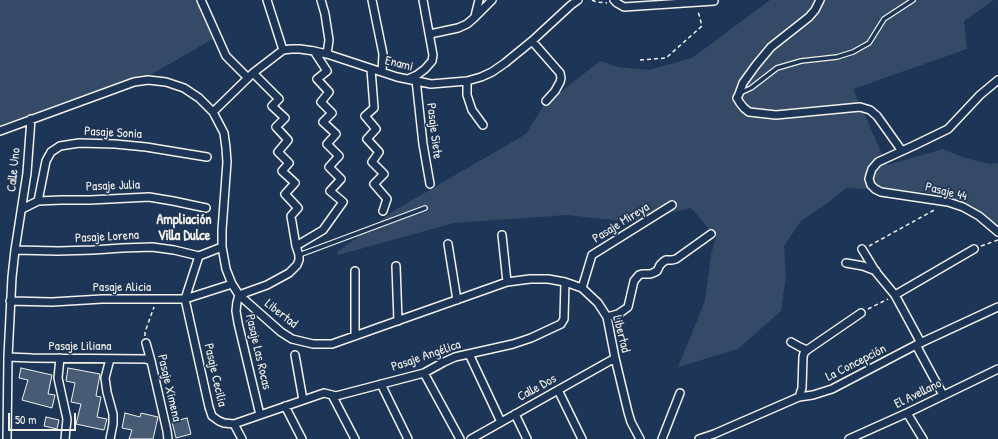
<!DOCTYPE html>
<meta charset="utf-8">
<style>
body{margin:0}
#map{position:relative;width:998px;height:439px;overflow:hidden;background:#1d3557;font-family:"Patrick Hand",sans-serif}
canvas{display:block}
.scale{position:absolute;left:8px;top:413px;width:68px;height:18px;box-sizing:border-box;border:2px solid #f4f1e8;border-top:0;padding-left:5px;font-size:12px;line-height:14px;white-space:nowrap;color:#f4f1e8;-webkit-text-stroke:3px #1d3557;paint-order:stroke}
</style>
<div id="map">
<canvas width="998" height="439"></canvas>
<div class="scale">50 m</div>
</div>
<script>
const ctx = document.querySelector('canvas').getContext('2d');
ctx.lineJoin = 'round';
function fillPath(path, color) {
  ctx.fillStyle = color;
  ctx.fill(path, 'evenodd');
}
function toPath(rows) {
  const path = new Path2D();
  for (const r of rows) {
    path.moveTo(r[0], r[1]);
    for (let i = 2; i < r.length; i += 2) path.lineTo(r[i], r[i + 1]);
  }
  return path;
}
function trace(path, color, width, dash) {
  ctx.strokeStyle = color;
  ctx.lineWidth = width;
  ctx.lineCap = dash ? 'butt' : 'round';
  ctx.setLineDash(dash || []);
  ctx.stroke(path);
}
function drawText(font, color, halo, rows, align = 'center') {
  ctx.font = font + ' "Patrick Hand",sans-serif';
  ctx.lineWidth = 3.5;
  ctx.setLineDash([]);
  ctx.textBaseline = 'middle';
  ctx.strokeStyle = halo;
  ctx.fillStyle = color;
  for (const [text, x, y, turn = 0] of rows) {
    ctx.save();
    ctx.translate(x, y);
    ctx.rotate((+turn || 0) * Math.PI / 180);
    ctx.textAlign = isNaN(turn) ? turn : align;
    if (halo) ctx.strokeText(text, 0, 0);
    ctx.fillText(text, 0, 0);
    ctx.restore();
  }
}
const green = toPath([
 [0,0,199,0,218,36,145,78,0,128],
 [770,0,994,0,964,21,967,49,853,89,887,165,943,149,965,158,990,164,998,163,998,225,970,213,971,211,926,192,846,188,829,202,801,221,784,246,786,276,781,311,738,349,678,367,705,301,711,255,716,237,691,208,632,222,567,215,454,223,338,255,337,252,395,210,526,134,544,105,600,61,618,67,649,70,692,58]
]);
const building = toPath([
 [21,368,52,375,48,394,55,395,52,408,22,400,28,380,19,378,21,368],
 [68,368,100,374,96,396,101,397,97,417,107,419,104,430,76,424,81,404,71,402,75,383,66,381,68,368],
 [125,413,140,417,141,413,158,417,153,439,129,439,132,430,122,428,125,413],
 [46,417,59,420,57,429,44,426,46,417],
 [187,418,191,434,176,438,172,422,187,418]
]);
const path = toPath([
 [592,0,596,2,607,3],
 [640,60,666,58,702,26,698,11],
 [869,246,936,209],
 [981,246,998,240],
 [868,309,888,299],
 [246,322,253,318],
 [145,336,145,332,154,307]
]);
const service = toPath([
 [740,93,751,88,777,68,801,61,837,57,853,52,869,43,884,19,913,0],
 [299,255,425,208]
]);
const minor = toPath([
 [201,0,226,56,248,78],
 [267,0,283,50],
 [321,0,325,14,329,40,327,54],
 [372,0,383,54,382,72],
 [614,0,617,3,624,7,714,1],
 [820,0,815,10,809,17,771,47,756,65,743,83,739,94,737,98,740,103,744,108,749,112,776,115,860,107,870,110,877,116,902,151],
 [475,16,479,0],
 [430,34,458,28,467,24,474,18,492,0],
 [532,41,560,73,561,78,560,82,555,91,546,101],
 [371,69,374,108,365,116,376,129,367,139,379,152,372,162,384,174,374,184,387,199,383,211],
 [253,73,279,99,272,106,285,118,276,127,288,140,278,152,289,163,282,171,295,183,285,194,298,208,291,216,296,246,299,255,299,260,297,265,289,273,267,285,239,295,237,302,236,311,238,323,260,415],
 [408,79,417,75,425,69,432,61,433,55,423,0],
 [416,80,423,144,430,184],
 [998,80,980,95,948,129,915,145,878,162,872,169,870,175,869,179,871,185,875,189,881,192,948,202,963,207,979,216,998,232],
 [467,81,467,95,472,110,483,125],
 [213,112,253,73,283,50,291,49,300,49,314,51,327,54,397,77,431,84,467,81,481,77,492,72,505,63,532,41,571,5,578,0],
 [0,131,134,82,148,80,166,82,184,88,199,98,213,112,224,133,226,148,227,162,222,230,222,247,226,269,232,284,239,295,281,332,292,339,313,344,332,344,507,282,530,279,548,279,565,282,582,288,598,303,607,317,615,358,628,412,631,422,640,439],
 [38,201,46,161,51,152,60,146,79,143,115,144,146,147,207,157],
 [22,209,38,201,61,200,90,200,149,197,173,201,206,208],
 [502,235,507,282],
 [448,244,457,300],
 [296,246,323,230,343,202,330,191,341,179,329,167,339,156,327,144,336,134,323,122,332,113,321,102,329,92,317,79,327,71,314,51],
 [862,249,876,272,895,295,921,343],
 [15,250,58,251,93,250,122,248,152,247,174,250,199,256,185,299,209,407,212,416,219,421,224,423,234,424,324,393,336,396,424,373,444,362,455,357,513,344,531,338,561,324,564,319,565,282],
 [199,256,222,247],
 [846,263,863,266,876,271],
 [396,266,398,321],
 [582,288,592,255,672,205],
 [895,295,974,249],
 [10,301,52,302,102,299,185,299,232,284],
 [607,317,618,314,624,310,628,307,634,281,639,275,642,274,650,274,653,273,657,271,660,265,663,262,666,260,672,260,676,259,711,234],
 [355,336,355,271],
 [791,342,800,347,807,350],
 [146,343,151,361,167,431,168,439],
 [916,345,943,395],
 [469,354,501,422],
 [295,355,303,400],
 [8,357,32,358,146,359,151,361],
 [60,358,58,378,67,419,65,439],
 [110,359,105,378,107,392,113,414,113,424,110,439],
 [424,373,460,439],
 [381,384,408,439],
 [558,390,582,439],
 [332,395,355,439],
 [799,397,802,388,803,357,804,353,807,350,861,313],
 [285,406,302,439],
 [907,413,923,439],
 [515,414,527,439],
 [234,424,242,439],
 [7,439,8,357,12,277,15,250,27,173,31,119],
 [471,439,615,358],
 [662,439,680,393],
 [699,439,714,434,799,397,813,395,832,389,916,345,998,307],
 [849,439,907,413,998,369]
]);
const streetNames = [
 ["Enami",399,64,14],
 ["Pasaje Siete",434,131,83],
 ["Pasaje Sonia",113,133,3],
 ["Calle Uno",14,170,-84],
 ["Pasaje Julia",113,186,-2],
 ["Pasaje 44",946,192,14],
 ["Pasaje Mireya",621,223,-32],
 ["Pasaje Lorena",107,237,-3],
 ["Pasaje Alicia",122,288],
 ["Libertad",281,314,38],
 ["Libertad",621,334,76],
 ["Pasaje Liliana",80,347],
 ["Pasaje Las Rocas",258,352,77],
 ["Pasaje Angélica",426,356,-19],
 ["La Concepción",856,363,-27],
 ["Pasaje Cecilia",215,375,77],
 ["Pasaje Ximena",169,388,77],
 ["Calle Dos",537,388,-29],
 ["El Avellano",918,394,-26]
];
const neighbourhoodNames = [
 ["Ampliación",184,220],
 ["Villa Dulce",184,236]
];
fillPath(green, '#354a67');
fillPath(building, '#485b74');
trace(building, '#f4f1e8', 1);
trace(service, '#f4f1e8', 6);
trace(minor, '#f4f1e8', 10);
trace(path, '#f4f1e8', 1.5, [4, 3]);
trace(service, '#1d3557', 3.5);
trace(minor, '#1d3557', 7);
drawText('13px', '#f4f1e8', '#1d3557', streetNames);
drawText('bold 14px', '#f4f1e8', '#1d3557', neighbourhoodNames);
</script>
